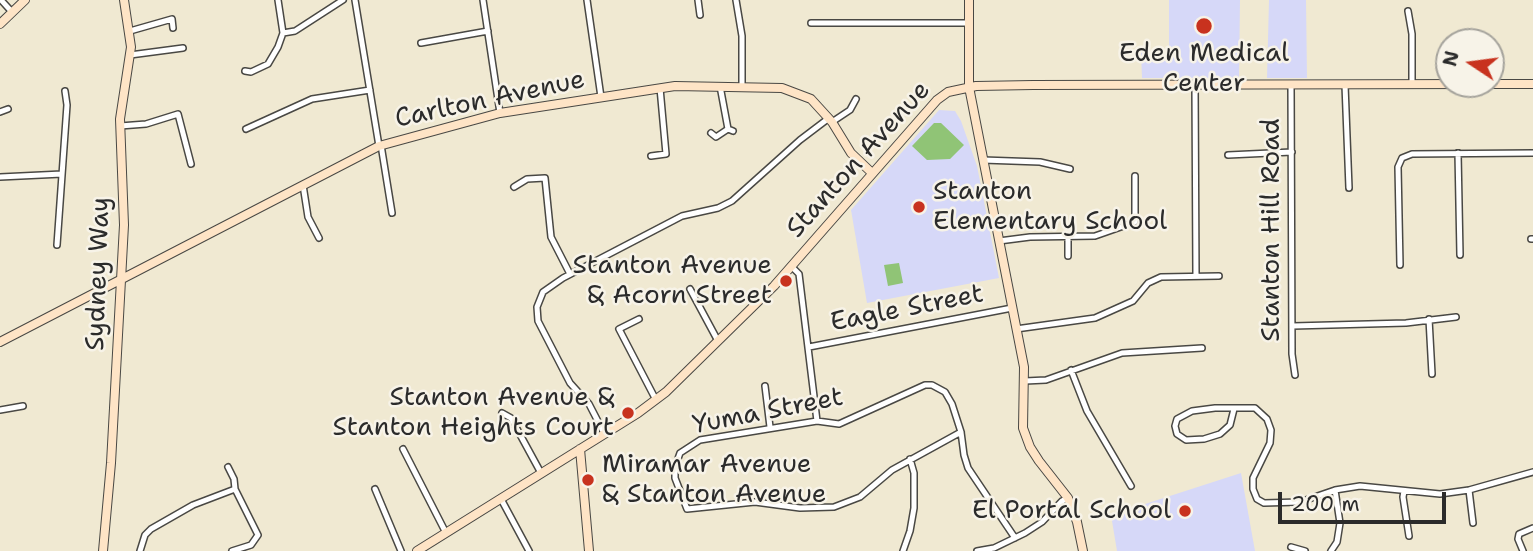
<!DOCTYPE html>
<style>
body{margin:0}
#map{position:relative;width:1533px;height:551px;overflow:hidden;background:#f0e9d2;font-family:"Shantell Sans",sans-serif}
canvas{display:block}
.north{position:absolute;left:1435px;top:28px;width:70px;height:70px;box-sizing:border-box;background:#f7f3e8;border:2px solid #a5a39c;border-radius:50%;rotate:283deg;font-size:19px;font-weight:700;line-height:28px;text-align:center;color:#2b2b2b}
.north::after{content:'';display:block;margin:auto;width:24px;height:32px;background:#c8321e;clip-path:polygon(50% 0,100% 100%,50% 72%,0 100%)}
.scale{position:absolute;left:1278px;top:492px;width:168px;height:32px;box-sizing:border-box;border:4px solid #2b2b2b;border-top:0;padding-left:9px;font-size:21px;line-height:24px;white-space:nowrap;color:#2b2b2b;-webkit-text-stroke:5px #f7f3e8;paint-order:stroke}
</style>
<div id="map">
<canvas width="1533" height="551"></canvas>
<div class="north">N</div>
<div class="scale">200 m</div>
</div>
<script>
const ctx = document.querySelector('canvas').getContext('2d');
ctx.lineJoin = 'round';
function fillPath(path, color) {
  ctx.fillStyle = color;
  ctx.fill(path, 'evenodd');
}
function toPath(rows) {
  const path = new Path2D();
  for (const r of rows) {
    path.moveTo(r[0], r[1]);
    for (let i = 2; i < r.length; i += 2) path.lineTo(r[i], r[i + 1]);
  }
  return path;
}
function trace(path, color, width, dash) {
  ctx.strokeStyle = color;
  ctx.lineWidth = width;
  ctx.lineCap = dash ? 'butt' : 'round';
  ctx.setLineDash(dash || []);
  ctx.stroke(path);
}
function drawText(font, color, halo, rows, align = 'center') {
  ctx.font = font + ' "Shantell Sans",sans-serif';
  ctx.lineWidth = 5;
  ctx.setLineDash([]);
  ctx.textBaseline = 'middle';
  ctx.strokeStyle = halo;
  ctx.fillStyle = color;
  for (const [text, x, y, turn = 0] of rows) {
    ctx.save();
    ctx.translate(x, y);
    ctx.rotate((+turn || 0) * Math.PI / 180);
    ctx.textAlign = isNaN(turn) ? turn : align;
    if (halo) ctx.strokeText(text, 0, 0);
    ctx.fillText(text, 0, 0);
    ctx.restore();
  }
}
const built = toPath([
 [1169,0,1240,0,1239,78,1142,78,1141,52,1169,52],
 [1269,0,1306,0,1307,78,1267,78],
 [939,110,955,111,961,121,977,166,999,278,867,303,851,210],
 [1241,473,1255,551,1117,551,1111,515]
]);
const green = toPath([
 [934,123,941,123,964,145,950,159,927,160,912,146],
 [899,263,903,283,888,286,884,265]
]);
const street = toPath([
 [1,0,12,12],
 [355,0,379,146],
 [483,0,500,113],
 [587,0,601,97],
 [698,0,700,15],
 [736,0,742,36,742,86],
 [1408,11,1412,34,1412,84],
 [811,23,968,23],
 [130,31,172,19,173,28],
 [283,33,295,31,343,0],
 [421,43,488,31],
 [130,55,183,48],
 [245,71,251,72,268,64,278,47,283,33,278,0],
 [1291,84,1292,354,1295,375],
 [1195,85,1196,276],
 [1345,85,1349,188],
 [720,86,728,129],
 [0,112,8,109],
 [832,122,850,110,856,99],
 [120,126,146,124,178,114,191,164],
 [246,129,312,99,370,90],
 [711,133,716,137,728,129,733,131],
 [381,145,392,213],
 [1458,153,1460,255],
 [1228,155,1292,152],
 [651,156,666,154,660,88],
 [983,160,1040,162,1070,169],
 [0,177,62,174],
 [303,185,308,217,319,238],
 [514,187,527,179,545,178,551,237,570,274],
 [1068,236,1068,256],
 [1531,239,1533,239],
 [999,241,1030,237,1095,236,1135,222,1135,176],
 [57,245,67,105,65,91],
 [1400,265,1398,167,1402,158,1412,154,1533,153],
 [791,266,799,274,817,421],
 [690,289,718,341],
 [639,319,619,329,656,400],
 [1429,319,1432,374],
 [1293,326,1406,323,1456,317],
 [1016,329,1095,318,1133,301,1148,283,1161,277,1219,276],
 [809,347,1012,308],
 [1071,370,1087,411,1131,486],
 [1025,381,1046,380,1122,353,1202,348],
 [765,386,770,427],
 [1234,409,1230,425,1220,434,1204,439,1186,440,1177,434,1175,426,1177,419,1192,411,1215,408,1255,408,1267,419,1271,430,1270,443,1253,478,1253,489,1257,499,1264,503,1300,502,1335,490,1360,486,1440,494,1469,490,1533,472],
 [0,410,23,406],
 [502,413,511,418,541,473],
 [961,432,892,470,860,497,834,507,800,508,755,502,687,509,675,478,675,467,680,453,700,440,817,421,839,424,925,385,932,385,945,392,952,404,961,432,964,455,968,468,1015,538],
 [604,433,589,404,570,383,538,321,537,307,543,292,563,278,682,216,718,208,732,201,800,140,829,118],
 [403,449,446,533],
 [228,467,234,479,235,489,258,535,251,545,232,551],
 [375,489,401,551],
 [1469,490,1473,523],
 [1404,491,1403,497,1409,536],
 [501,499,529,551],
 [1291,547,1305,551],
 [140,551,145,535,151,529,193,505,235,489],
 [903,551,910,531,914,508,914,473,910,459],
 [977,551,994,548,1025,533,1042,522,1062,501,1068,498],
 [1331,551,1337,542,1340,523,1335,490],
 [1523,551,1518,539,1519,534,1533,528]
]);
const secondary = toPath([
 [969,0,969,87,1024,367,1023,428,1030,447,1039,461,1068,498,1077,522,1083,551],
 [0,24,25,0],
 [1491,84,1533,84],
 [0,342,379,146,500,113,675,86,782,88,811,99,832,122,851,153,872,173],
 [580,449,589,551],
 [103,551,111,463,124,225,120,119,131,47,124,0],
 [417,551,638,413,666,392,774,286,937,100,948,92,976,86,1033,85,1477,84]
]);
const markers = [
 [1204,26,9,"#c8321e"],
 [919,207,7,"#c8321e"],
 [786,281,7,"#c8321e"],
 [628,413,7,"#c8321e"],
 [588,480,7,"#c8321e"],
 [1185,511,7,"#c8321e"]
];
const poiNames = [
 ["Eden Medical",1204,54,"center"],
 ["Center",1204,84,"center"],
 ["Stanton",933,192,"left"],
 ["Elementary School",933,222,"left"],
 ["Stanton Avenue",772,266],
 ["& Acorn Street",772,296],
 ["Stanton Avenue &",614,398],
 ["Stanton Heights Court",614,428],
 ["Miramar Avenue",602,465,"left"],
 ["& Stanton Avenue",602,495,"left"],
 ["El Portal School",1171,511]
];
const streetNames = [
 ["Carlton Avenue",490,100,-12],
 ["Stanton Avenue",859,160,-48],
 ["Stanton Hill Road",1272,230,-90],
 ["Sydney Way",99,274,-88],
 ["Eagle Street",907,309,-11],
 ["Yuma Street",768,412,-11]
];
fillPath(built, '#d6d8f8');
fillPath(green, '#90c476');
trace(street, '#494844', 8);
trace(secondary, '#494844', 10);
trace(street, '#fff', 5);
trace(secondary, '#fee4c6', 8);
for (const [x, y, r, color] of markers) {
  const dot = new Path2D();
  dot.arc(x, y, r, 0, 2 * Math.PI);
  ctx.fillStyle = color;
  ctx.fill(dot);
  trace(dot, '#f7f3e8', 2.5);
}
drawText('26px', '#2b2b2b', '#f7f3e8', poiNames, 'right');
drawText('26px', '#2b2b2b', '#f7f3e8', streetNames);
</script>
